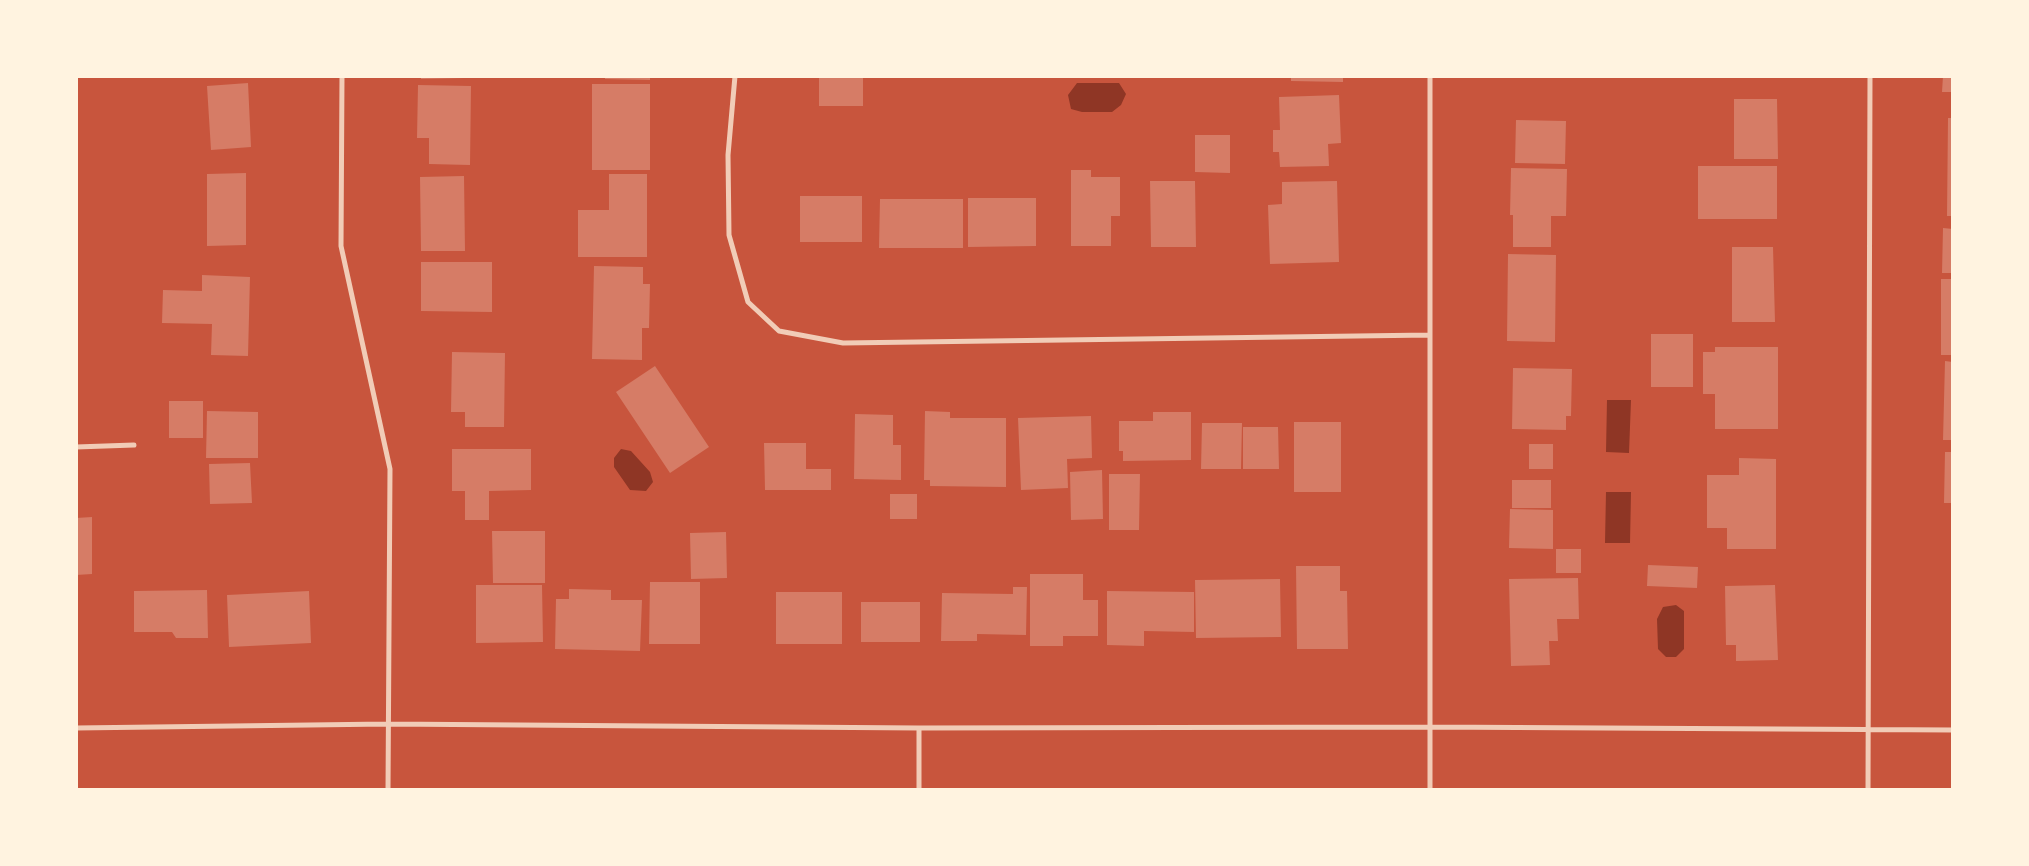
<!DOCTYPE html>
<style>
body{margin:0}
#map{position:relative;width:2029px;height:866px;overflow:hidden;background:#c8553d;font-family:Roboto,sans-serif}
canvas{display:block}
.frame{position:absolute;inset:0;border:78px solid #fff3e0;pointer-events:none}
</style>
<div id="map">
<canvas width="2029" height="866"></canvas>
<div class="frame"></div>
</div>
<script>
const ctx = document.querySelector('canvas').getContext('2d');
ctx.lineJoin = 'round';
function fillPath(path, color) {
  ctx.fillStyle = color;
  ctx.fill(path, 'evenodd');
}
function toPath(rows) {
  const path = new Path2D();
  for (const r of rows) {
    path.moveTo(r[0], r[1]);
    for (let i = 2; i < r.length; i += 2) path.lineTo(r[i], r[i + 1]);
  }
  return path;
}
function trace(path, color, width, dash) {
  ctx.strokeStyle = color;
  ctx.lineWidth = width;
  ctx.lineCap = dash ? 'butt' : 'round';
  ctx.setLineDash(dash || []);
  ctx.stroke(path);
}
const water = toPath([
 [1077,83,1119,83,1126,94,1121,105,1112,112,1082,112,1071,109,1068,95],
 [1607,400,1631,400,1629,453,1606,452],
 [621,449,631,451,650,472,653,482,646,491,630,490,614,467,614,458],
 [1606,492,1631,492,1630,543,1605,543],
 [1676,605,1684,611,1684,649,1676,657,1666,657,1658,649,1657,619,1663,607]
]);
const building = toPath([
 [421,76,464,76,464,78,421,79],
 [605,76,650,76,650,80,605,79],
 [819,76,863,76,863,106,819,106],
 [1291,76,1343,76,1343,82,1291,81],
 [1943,76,1953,76,1953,92,1942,92],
 [248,83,251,147,211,150,207,86],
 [592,84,650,84,650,170,592,170],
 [418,85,471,86,470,165,429,164,429,138,417,138],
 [1339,95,1341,143,1328,144,1329,166,1280,167,1279,152,1273,152,1273,130,1280,130,1279,97],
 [1734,99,1777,99,1778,159,1734,159],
 [1948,118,1953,118,1953,216,1947,216],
 [1516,120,1566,121,1565,164,1515,163],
 [1195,135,1230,135,1230,173,1195,172],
 [1698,166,1777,166,1777,219,1698,219],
 [1511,168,1567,169,1566,216,1551,216,1551,247,1513,247,1513,215,1510,215],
 [1071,170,1091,170,1091,177,1120,177,1120,216,1111,216,1111,246,1071,246],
 [246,173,246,245,207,246,207,174],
 [609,174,647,174,647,257,578,257,578,210,609,210],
 [464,176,465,251,421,251,420,177],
 [1150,181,1195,181,1196,247,1151,247],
 [1337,181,1339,262,1270,264,1268,205,1282,204,1282,182],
 [800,196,862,196,862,242,800,242],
 [968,198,1036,198,1036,246,968,247],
 [880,199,963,199,963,248,879,248],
 [1943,228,1953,229,1953,273,1942,273],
 [1732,247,1773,247,1775,322,1732,322],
 [1508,254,1556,255,1555,342,1507,341],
 [421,262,492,262,492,312,421,311],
 [594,266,643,267,643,284,650,284,649,328,642,328,642,360,592,359],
 [202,275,250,277,248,356,211,355,212,324,162,323,163,290,202,291],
 [1941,279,1953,279,1953,355,1941,355],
 [1651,334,1693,334,1693,387,1651,387],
 [1715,347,1778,347,1778,429,1715,429,1715,394,1703,394,1703,352,1715,352],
 [452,352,505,353,504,427,465,427,465,412,451,412],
 [1945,361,1953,362,1953,440,1943,440],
 [655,366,709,447,670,473,616,392],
 [1513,368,1572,369,1571,416,1566,416,1566,430,1512,429],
 [169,401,203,401,203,438,169,438],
 [207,411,258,412,258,458,206,458],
 [925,411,950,412,950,418,1006,418,1006,487,930,486,930,480,924,480],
 [1153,412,1191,412,1191,460,1123,461,1123,451,1119,451,1119,421,1153,421],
 [855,414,893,415,893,445,901,445,901,480,854,479],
 [1091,416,1092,458,1067,459,1068,488,1021,490,1018,418],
 [1294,422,1341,422,1341,492,1294,492],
 [1202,423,1242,423,1241,469,1201,469],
 [1243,427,1278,427,1279,469,1243,469],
 [764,443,806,443,806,469,831,469,831,490,765,490],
 [1529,444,1553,444,1553,469,1529,469],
 [452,449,531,449,531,490,489,491,489,520,465,520,465,491,452,491],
 [1945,452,1953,452,1953,503,1944,503],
 [1739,458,1776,459,1776,549,1727,549,1727,528,1707,528,1707,475,1739,475],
 [250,463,252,503,210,504,209,464],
 [1102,470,1103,519,1071,520,1070,472],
 [1109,474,1140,474,1139,530,1109,530],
 [1512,480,1551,480,1551,508,1512,508],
 [890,494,917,494,917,519,890,519],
 [1510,509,1553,510,1553,549,1509,548],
 [92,517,92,574,76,575,76,518],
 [492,531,545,531,545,583,493,583],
 [726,532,727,578,691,579,690,533],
 [1556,549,1581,549,1581,573,1556,573],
 [1648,565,1698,567,1697,588,1647,586],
 [1296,566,1340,566,1340,591,1347,591,1348,649,1297,649],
 [1030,574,1083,574,1083,600,1098,600,1098,636,1063,636,1063,646,1030,646],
 [1578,578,1579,619,1557,619,1558,641,1549,641,1550,665,1511,666,1509,579],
 [1280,579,1281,637,1196,638,1195,580],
 [650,582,700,582,700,644,649,644],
 [476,585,542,585,543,642,476,643],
 [1775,585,1778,660,1736,661,1736,645,1726,645,1725,586],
 [1013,587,1027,587,1026,635,977,634,977,641,941,641,942,593,1013,594],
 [569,589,611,590,611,600,642,600,640,651,555,649,556,599,569,599],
 [207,590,208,638,176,638,172,632,134,632,134,591],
 [309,591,311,643,229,647,227,595],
 [1107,591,1194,592,1194,632,1144,631,1144,646,1107,645],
 [776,592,842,592,842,644,776,644],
 [861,602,920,602,920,642,861,642]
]);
const minor = toPath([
 [342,76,341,246,390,469,388,790],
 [735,76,728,155,729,235,748,302,779,331,843,343,1430,335],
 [1430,76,1430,790],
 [76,447,134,445],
 [76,728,387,724,919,728,1430,727,1953,730],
 [919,728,919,790],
 [1868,790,1870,76]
]);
fillPath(water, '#8f3625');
fillPath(building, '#d67c66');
trace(minor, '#f1ccb7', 5);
</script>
